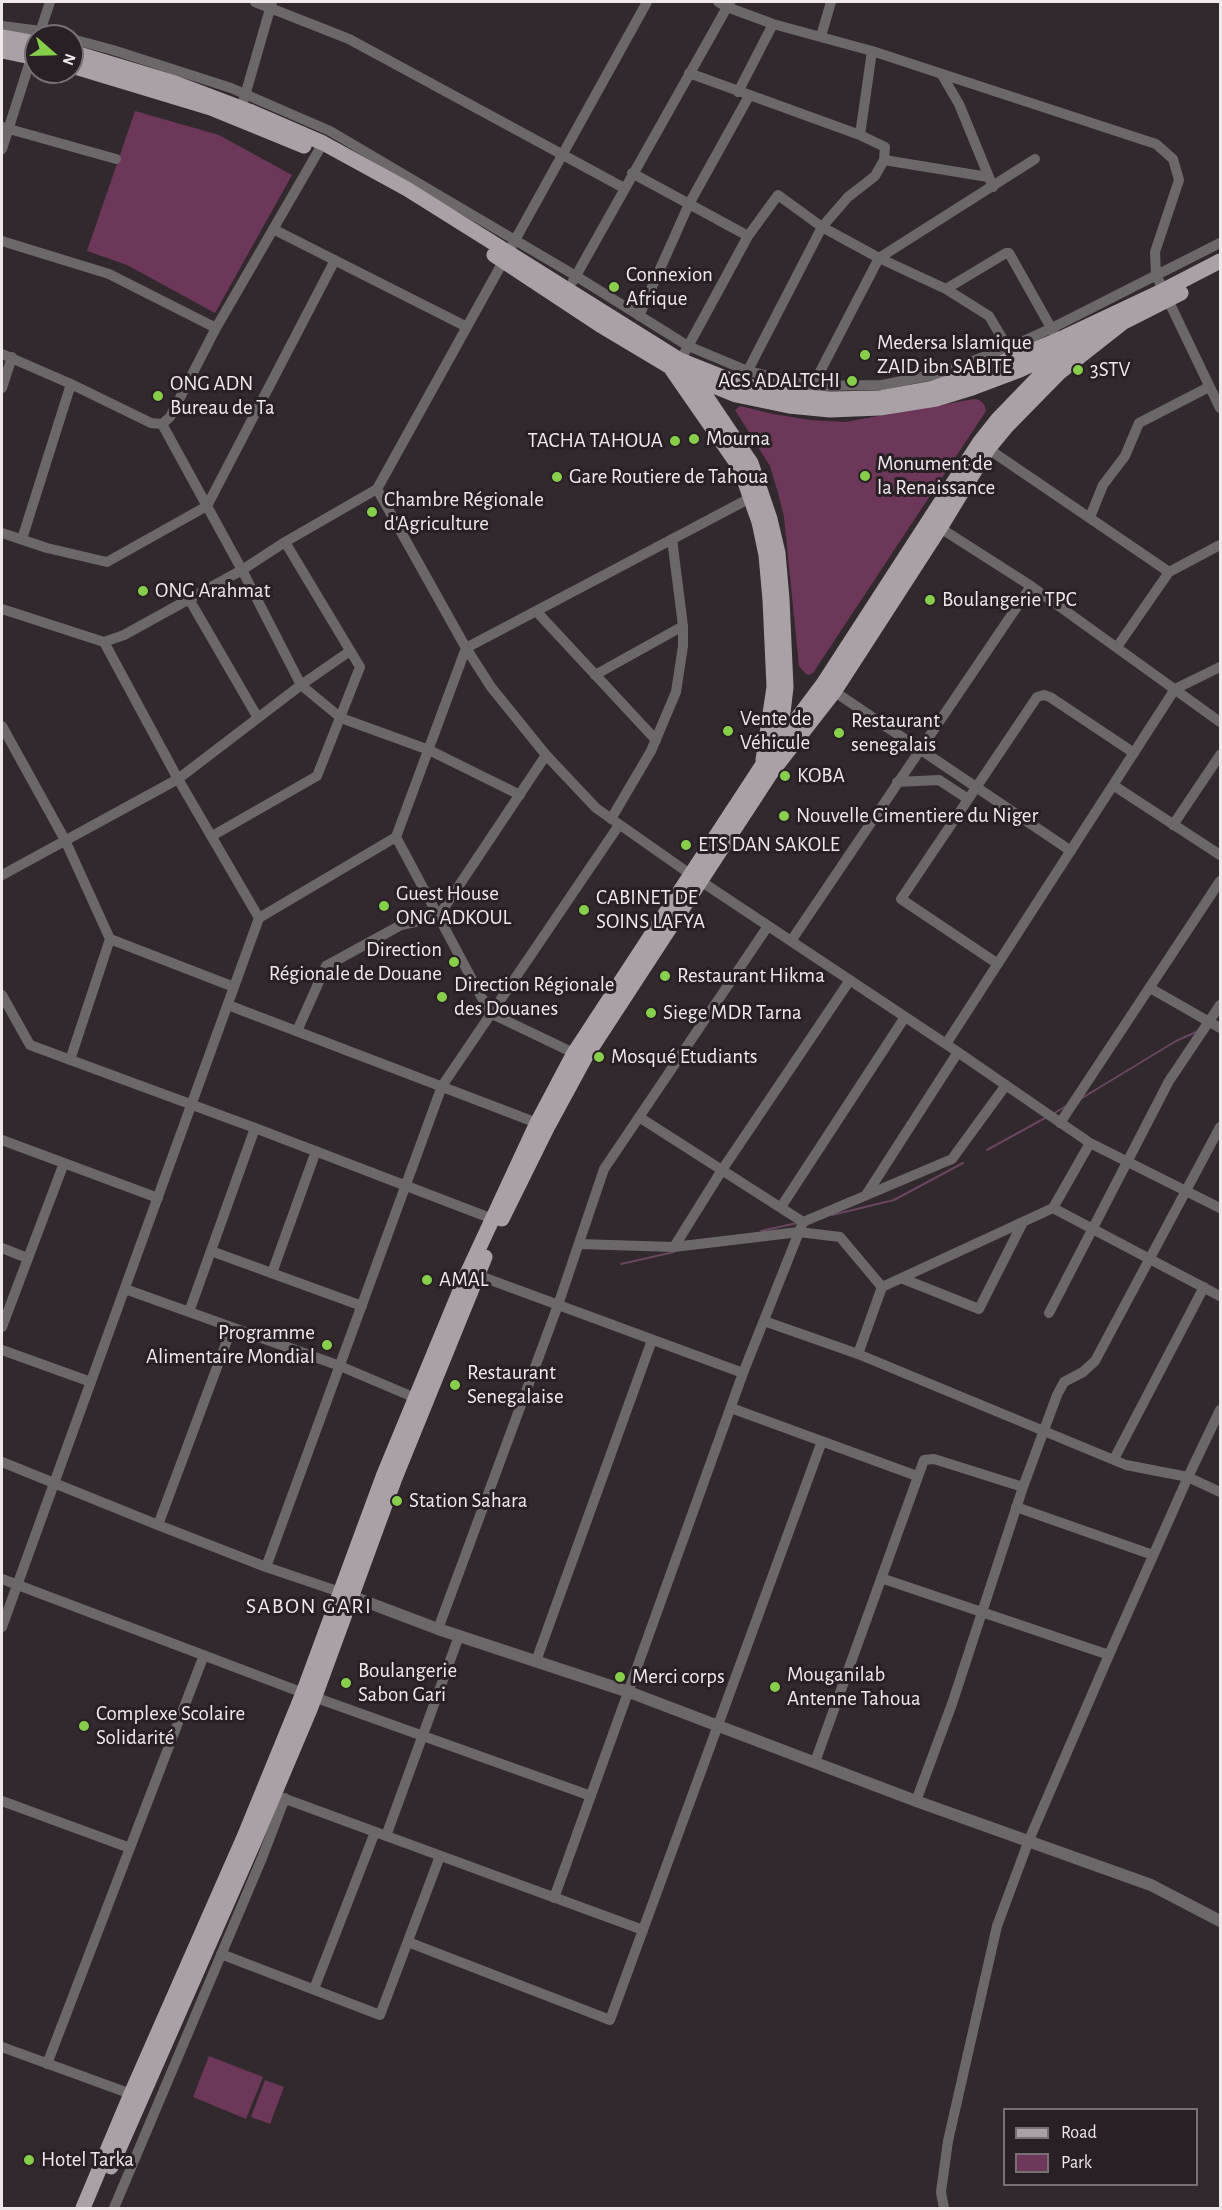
<!DOCTYPE html>
<meta charset="utf-8">
<style>
body{margin:0}
#map{position:relative;width:1222px;height:2210px;overflow:hidden;background:#32292e;font-family:"Alegreya Sans",sans-serif}
canvas{display:block}
.frame{position:absolute;inset:0;border:3px solid #eee8eb;pointer-events:none}
.legend{position:absolute;left:1003px;top:2108px;width:195px;height:78px;box-sizing:border-box;background:#282025;border:2px solid #777074;margin:0;padding:8px 10px;list-style:none;font-size:18px;color:#eee8eb}
.legend li{display:flex;align-items:center;gap:12px;height:30px}
.legend b{width:30px;border:2px solid #777074}
.north{position:absolute;left:24px;top:24px;width:60px;height:60px;box-sizing:border-box;background:#282025;border:2px solid #777074;border-radius:50%;rotate:110deg;font-size:16px;font-weight:700;line-height:24px;text-align:center;color:#eee8eb}
.north::after{content:'';display:block;margin:auto;width:21px;height:27px;background:#87cf4b;clip-path:polygon(50% 0,100% 100%,50% 72%,0 100%)}
</style>
<div id="map">
<canvas width="1222" height="2210"></canvas>
<div class="frame"></div>
<ul class="legend">
<li><b style="height:8px;background:#aaa1a6"></b>Road</li>
<li><b style="height:16px;background:#6c3758"></b>Park</li>
</ul>
<div class="north">N</div>
</div>
<script>
const ctx = document.querySelector('canvas').getContext('2d');
ctx.lineJoin = 'round';
function fillPath(path, color) {
  ctx.fillStyle = color;
  ctx.fill(path, 'evenodd');
}
function toPath(rows) {
  const path = new Path2D();
  for (const r of rows) {
    path.moveTo(r[0], r[1]);
    for (let i = 2; i < r.length; i += 2) path.lineTo(r[i], r[i + 1]);
  }
  return path;
}
function trace(path, color, width, dash) {
  ctx.strokeStyle = color;
  ctx.lineWidth = width;
  ctx.lineCap = dash ? 'butt' : 'round';
  ctx.setLineDash(dash || []);
  ctx.stroke(path);
}
function drawText(font, color, halo, rows, align = 'center') {
  ctx.font = font + ' "Alegreya Sans",sans-serif';
  ctx.lineWidth = 6;
  ctx.setLineDash([]);
  ctx.textBaseline = 'middle';
  ctx.strokeStyle = halo;
  ctx.fillStyle = color;
  for (const [text, x, y, turn = 0] of rows) {
    ctx.save();
    ctx.translate(x, y);
    ctx.rotate((+turn || 0) * Math.PI / 180);
    ctx.textAlign = isNaN(turn) ? turn : align;
    if (halo) ctx.strokeText(text, 0, 0);
    ctx.fillText(text, 0, 0);
    ctx.restore();
  }
}
const green = toPath([
 [135,111,219,135,292,175,215,313,127,265,87,251],
 [974,399,979,400,984,404,986,411,813,673,808,675,805,673,799,666,784,517,778,493,770,466,735,410,740,406,773,414,810,420,845,422],
 [209,2056,263,2077,246,2119,193,2097],
 [265,2080,284,2087,270,2124,251,2117]
]);
const stream = toPath([
 [1082,1098,1176,1041,1196,1032],
 [1053,1114,1066,1106],
 [987,1150,1045,1118],
 [832,1215,894,1200,963,1163],
 [761,1231,797,1223],
 [621,1264,674,1252]
]);
const minor = toPath([
 [255,2,349,39,624,188],
 [718,2,727,7,773,24,872,51,1156,144,1173,159,1179,180,1155,252,1156,275,1220,408],
 [2,26,41,31,60,36],
 [39,35,50,2],
 [821,36,831,2],
 [72,39,113,50,231,88,330,131,576,276,688,346,748,371,812,386,882,385,937,374,1008,348,1052,328,1220,243],
 [689,73,860,135],
 [942,75,959,104,993,187],
 [738,92,773,24],
 [244,99,272,2],
 [2,127,116,159],
 [2,149,33,52],
 [884,160,988,177],
 [632,173,748,236],
 [273,229,467,327],
 [2,241,109,274,216,328],
 [573,281,730,2],
 [946,289,1006,253,1009,253,1054,333],
 [639,316,689,204,749,96],
 [685,352,748,236,778,195,822,227,879,258,946,289,989,316,1011,353],
 [2,354,71,384,151,423,162,424,170,417,216,328,323,143],
 [745,376,822,227,848,197,875,176,884,160,885,147,860,135,872,51],
 [2,388,12,357],
 [811,389,879,258,1035,159],
 [162,424,242,570,301,685,341,718,429,750,520,795],
 [984,446,1169,572,1220,545],
 [377,489,466,648,491,687,546,755,596,808,690,874,946,1044,1090,1143,1220,1208],
 [1090,517,1103,485,1125,456,1139,423,1209,387],
 [934,524,1031,586,1220,722],
 [2,533,47,548,107,562,207,506,335,260],
 [22,539,71,384],
 [189,599,258,718],
 [2,609,104,642,124,635,242,570,285,542,377,489,647,2],
 [536,611,656,740],
 [104,642,178,779,259,918],
 [1117,647,1169,572],
 [595,675,683,626],
 [829,688,1071,851],
 [2,726,65,840,110,939,234,987],
 [897,782,939,780,968,799],
 [1113,785,1220,855],
 [611,819,651,751,676,692,683,646,683,626,672,539],
 [1173,825,1220,755],
 [212,836,317,776,360,667,285,542],
 [396,837,490,1013,580,1056],
 [2,875,178,779,301,685,350,651],
 [791,941,1031,586],
 [998,964,901,899,1037,697,1044,695,1050,697,1134,753],
 [1150,988,1220,1028],
 [2,995,30,1045,255,1128,498,1221],
 [228,1005,537,1123],
 [297,1031,326,966,401,925,438,917,546,755],
 [946,1044,1175,689,1220,667],
 [70,1060,110,939],
 [639,1117,803,1222],
 [1060,1123,1220,881],
 [2,1140,158,1198],
 [866,1195,958,1052],
 [781,1207,905,1017],
 [1053,1208,1220,1296],
 [579,1244,674,1247,722,1170,850,980],
 [674,1247,799,1232,840,1237,882,1287],
 [2,1248,27,1258],
 [211,1251,362,1306],
 [272,1273,316,1151],
 [477,1275,743,1373],
 [901,1278,979,1309,1023,1222],
 [125,1289,340,1366,420,1400],
 [189,1312,255,1128],
 [1049,1313,1169,1081,1220,1005],
 [764,1321,858,1354,1126,1465,1188,1477,1220,1492],
 [2,1327,64,1163],
 [2,1350,91,1382],
 [858,1354,882,1287,1053,1208,1090,1143],
 [731,1408,917,1476],
 [1114,1459,1204,1287],
 [2,1462,158,1525,266,1567,346,1594],
 [1016,1507,1153,1555],
 [158,1525,232,1327],
 [266,1567,442,1086,619,825],
 [881,1578,1109,1655],
 [2,1579,314,1697,591,1796],
 [2,1627,259,918,396,837,466,648,754,496],
 [438,1629,558,1305,604,1169,768,926],
 [536,1661,652,1340],
 [815,1762,924,1460,934,1459,1023,1487],
 [280,1797,643,1930],
 [2,1801,130,1848],
 [916,1801,952,1704,1023,1487,1057,1395,1064,1382,1083,1372,1095,1361,1220,1127],
 [386,1836,459,1636],
 [554,1898,743,1373,803,1222,952,1159,1006,1085],
 [408,1942,610,2020,822,1441],
 [221,1954,380,2015,440,1856],
 [314,1989,375,1832],
 [2,2047,131,2094],
 [47,2064,204,1655],
 [114,2208,262,1858,285,1798],
 [944,2208,941,2192,948,2141,997,1926,1029,1840,1109,1655,1188,1477,1220,1410]
]);
const tertiary = toPath([
 [351,1596,438,1629,629,1692,916,1801,1151,1885,1220,1921]
]);
const primary = toPath([
 [2,37,36,43],
 [2,51,36,58],
 [72,52,175,83,249,111,323,143,407,189,680,360,740,384,791,396,830,399,879,398,933,388,967,377,1058,340,1164,290,1220,261],
 [72,66,211,108,304,146],
 [494,255,600,325,677,371,736,395,789,406,830,410,880,408,936,399,972,388,1020,370,1056,353],
 [1114,327,1181,293],
 [672,370,740,468,759,522,766,555,770,600,774,687,763,760],
 [693,377,751,463,770,519,778,553,782,599,786,687,782,721,777,741],
 [502,1219,547,1128,585,1058,771,773,834,692,940,528,988,449,1007,426,1060,372,1121,324],
 [111,2167,254,1842,311,1707,395,1478,485,1257],
 [83,2208,131,2094,244,1837,303,1693,384,1474,466,1276,537,1123,574,1053,763,764,823,684,979,443,998,419,1055,360,1116,314]
]);
const markers = [
 [614,287,6,"#87cf4b"],
 [865,355,6,"#87cf4b"],
 [1078,370,6,"#87cf4b"],
 [852,381,6,"#87cf4b"],
 [158,396,6,"#87cf4b"],
 [694,439,6,"#87cf4b"],
 [675,441,6,"#87cf4b"],
 [865,476,6,"#87cf4b"],
 [557,477,6,"#87cf4b"],
 [372,512,6,"#87cf4b"],
 [143,591,6,"#87cf4b"],
 [930,600,6,"#87cf4b"],
 [728,731,6,"#87cf4b"],
 [839,733,6,"#87cf4b"],
 [785,776,6,"#87cf4b"],
 [784,816,6,"#87cf4b"],
 [686,845,6,"#87cf4b"],
 [384,906,6,"#87cf4b"],
 [584,910,6,"#87cf4b"],
 [454,962,6,"#87cf4b"],
 [665,976,6,"#87cf4b"],
 [442,997,6,"#87cf4b"],
 [651,1013,6,"#87cf4b"],
 [599,1057,6,"#87cf4b"],
 [427,1280,6,"#87cf4b"],
 [327,1345,6,"#87cf4b"],
 [455,1385,6,"#87cf4b"],
 [397,1501,6,"#87cf4b"],
 [620,1677,6,"#87cf4b"],
 [346,1683,6,"#87cf4b"],
 [775,1687,6,"#87cf4b"],
 [84,1726,6,"#87cf4b"],
 [29,2160,6,"#87cf4b"]
];
const poiNames = [
 ["Connexion",626,275],
 ["Afrique",626,299],
 ["Medersa Islamique",877,343],
 ["ZAID ibn SABITE",877,367],
 ["3STV",1090,370],
 ["ACS ADALTCHI",840,381,"right"],
 ["ONG ADN",170,384],
 ["Bureau de Ta",170,408],
 ["Mourna",706,439],
 ["TACHA TAHOUA",663,441,"right"],
 ["Monument de",877,464],
 ["la Renaissance",877,488],
 ["Gare Routiere de Tahoua",569,477],
 ["Chambre Régionale",384,500],
 ["d'Agriculture",384,524],
 ["ONG Arahmat",155,591],
 ["Boulangerie TPC",942,600],
 ["Vente de",740,719],
 ["Véhicule",740,743],
 ["Restaurant",851,721],
 ["senegalais",851,745],
 ["KOBA",797,776],
 ["Nouvelle Cimentiere du Niger",796,816],
 ["ETS DAN SAKOLE",698,845],
 ["Guest House",396,894],
 ["ONG ADKOUL",396,918],
 ["CABINET DE",596,898],
 ["SOINS LAFYA",596,922],
 ["Direction",442,950,"right"],
 ["Régionale de Douane",442,974,"right"],
 ["Restaurant Hikma",677,976],
 ["Direction Régionale",454,985],
 ["des Douanes",454,1009],
 ["Siege MDR Tarna",663,1013],
 ["Mosqué Etudiants",611,1057],
 ["AMAL",439,1280],
 ["Programme",315,1333,"right"],
 ["Alimentaire Mondial",315,1357,"right"],
 ["Restaurant",467,1373],
 ["Senegalaise",467,1397],
 ["Station Sahara",409,1501],
 ["Boulangerie",358,1671],
 ["Sabon Gari",358,1695],
 ["Mouganilab",787,1675],
 ["Antenne Tahoua",787,1699],
 ["Merci corps",632,1677],
 ["Complexe Scolaire",96,1714],
 ["Solidarité",96,1738],
 ["Hotel Tarka",41,2160]
];
const neighbourhoodNames = [
 ["SABON GARI",309,1606]
];
fillPath(green, '#6c3758');
trace(stream, '#69465e', 2);
trace(minor, '#6c6769', 10);
trace(tertiary, '#6c6769', 12);
trace(primary, '#aaa1a6', 15);
for (const [x, y, r, color] of markers) {
  const dot = new Path2D();
  dot.arc(x, y, r, 0, 2 * Math.PI);
  ctx.fillStyle = color;
  ctx.fill(dot);
  trace(dot, '#282025', 2);
}
drawText('21px', '#eee8eb', '#282025', poiNames, 'left');
ctx.letterSpacing = '1.5px';
drawText('22px', '#eee8eb', '#282025', neighbourhoodNames);
ctx.letterSpacing = '0px';
</script>
